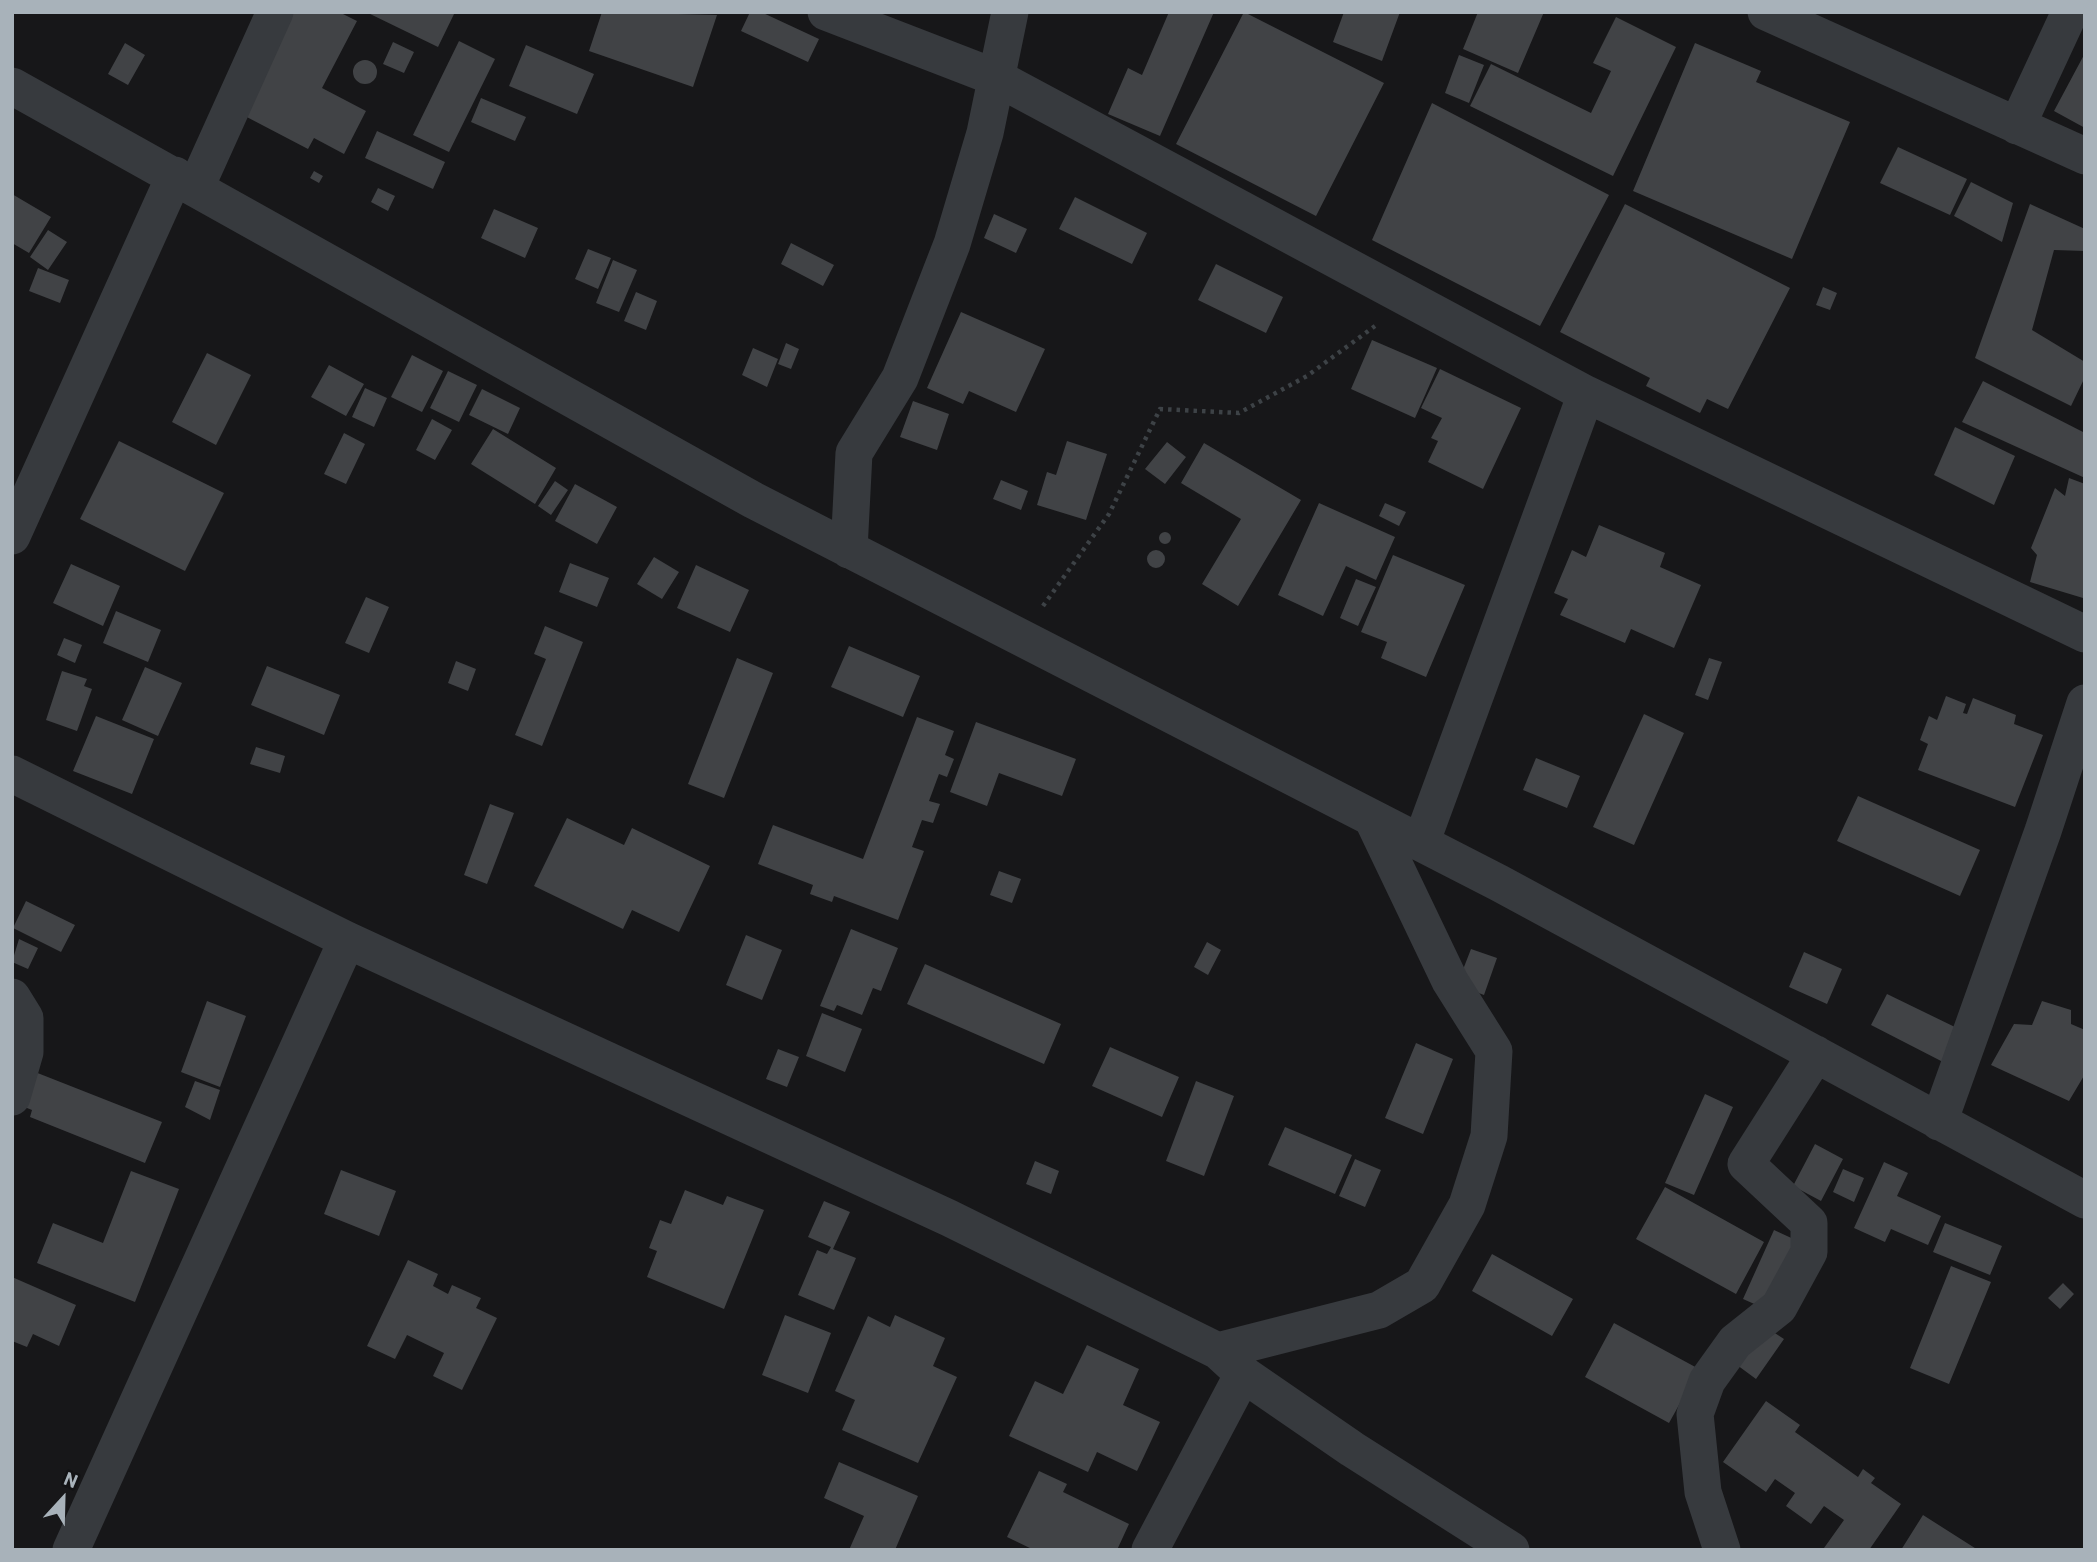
<!DOCTYPE html>
<style>
body{margin:0}
#map{position:relative;width:2097px;height:1562px;overflow:hidden;background:#171719;font-family:Barlow,sans-serif}
canvas{display:block}
.frame{position:absolute;inset:0;border:14px solid #a8b2ba;pointer-events:none}
.north{position:absolute;left:28px;top:1464px;width:70px;height:70px;-webkit-text-stroke:5px #121214;paint-order:stroke;rotate:22deg;font-size:19px;font-weight:700;line-height:28px;text-align:center;color:#a8b2ba}
.north::after{content:'';display:block;margin:auto;width:24px;height:32px;background:#a8b2ba;clip-path:polygon(50% 0,100% 100%,50% 72%,0 100%)}
</style>
<div id="map">
<canvas width="2097" height="1562"></canvas>
<div class="frame"></div>
<div class="north">N</div>
</div>
<script>
const ctx = document.querySelector('canvas').getContext('2d');
ctx.lineJoin = 'round';
function fillPath(path, color) {
  ctx.fillStyle = color;
  ctx.fill(path, 'evenodd');
}
function toPath(rows) {
  const path = new Path2D();
  for (const r of rows) {
    if (r.length === 3) {
      path.moveTo(r[0] + r[2], r[1]);
      path.arc(r[0], r[1], r[2], 0, 2 * Math.PI);
      continue;
    }
    path.moveTo(r[0], r[1]);
    for (let i = 2; i < r.length; i += 2) path.lineTo(r[i], r[i + 1]);
  }
  return path;
}
function trace(path, color, width, dash) {
  ctx.strokeStyle = color;
  ctx.lineWidth = width;
  ctx.lineCap = dash ? 'butt' : 'round';
  ctx.setLineDash(dash || []);
  ctx.stroke(path);
}
const building = toPath([
 [294,12,339,12,357,21,322,88,366,111,344,154,314,138,308,149,241,114],
 [366,12,455,12,438,47],
 [602,12,717,15,693,87,589,51],
 [750,12,761,12,819,39,808,62,741,31],
 [1169,12,1214,12,1160,136,1108,114,1128,68,1142,75],
 [1244,12,1384,83,1316,216,1176,144],
 [1344,12,1400,12,1382,61,1333,42],
 [1478,12,1544,12,1518,73,1463,49],
 [1616,17,1676,47,1613,176,1470,106,1491,64,1591,113,1611,71,1593,63],
 [459,41,495,59,449,152,413,135],
 [393,42,414,52,404,73,383,64],
 [125,43,145,55,128,85,108,74],
 [1695,43,1761,71,1756,82,1850,122,1792,259,1633,191],
 [526,45,594,74,577,114,509,86],
 [2085,53,2085,128,2054,111],
 [1459,55,1484,65,1469,103,1445,93],
 [365,72,12],
 [481,98,526,117,515,141,471,122],
 [1432,103,1609,195,1540,326,1372,240],
 [377,131,445,162,433,189,365,158],
 [1898,147,1967,179,1950,215,1880,183],
 [314,171,323,176,319,183,310,178],
 [1971,182,2013,203,2002,242,1954,216],
 [378,188,395,196,388,211,371,202],
 [12,194,51,217,29,253,12,243],
 [1075,197,1147,233,1132,264,1059,229],
 [1625,204,1790,288,1728,409,1707,399,1700,413,1646,386,1650,378,1560,332],
 [2030,204,2085,229,2085,251,2054,250,2032,330,2085,362,2085,377,2071,406,1975,358],
 [494,209,538,228,525,258,481,238],
 [994,214,1027,229,1016,253,984,238],
 [48,230,67,242,48,270,30,257],
 [791,243,834,265,823,286,781,264],
 [588,249,611,258,598,289,575,279],
 [613,260,637,270,619,312,596,303],
 [1216,264,1283,297,1266,333,1198,300],
 [38,268,69,280,60,303,29,291],
 [1823,287,1837,293,1830,310,1816,305],
 [636,292,657,301,646,330,624,321],
 [961,312,1045,349,1016,412,969,391,963,404,927,388],
 [1372,340,1437,368,1415,418,1351,389],
 [786,343,799,349,791,369,778,364],
 [753,348,778,359,767,387,742,375],
 [207,353,251,375,216,445,172,422],
 [412,355,443,371,422,412,391,397],
 [329,365,364,384,346,416,311,397],
 [1440,369,1521,408,1483,489,1428,462,1438,441,1431,438,1442,418,1421,408],
 [448,371,477,385,459,422,430,408],
 [1983,381,2085,433,2085,478,1962,422],
 [365,388,387,398,374,427,352,417],
 [482,389,520,408,508,434,469,415],
 [913,401,949,414,937,450,900,437],
 [432,419,452,430,435,460,416,450],
 [1955,427,2015,456,1994,505,1934,475],
 [493,429,556,468,535,504,471,464],
 [344,433,365,444,346,484,324,474],
 [119,441,224,493,185,571,80,519],
 [1067,441,1107,454,1086,520,1037,505,1047,472,1056,475],
 [1167,442,1186,457,1165,484,1145,469],
 [1204,443,1301,500,1238,606,1202,584,1241,519,1181,483],
 [2069,478,2085,484,2083,598,2030,582,2037,555,2031,548,2055,488,2065,496],
 [1001,480,1028,491,1021,510,993,499],
 [555,481,568,490,551,515,538,506],
 [575,484,617,507,597,544,555,521],
 [1319,503,1395,537,1376,580,1346,566,1323,616,1278,595],
 [1385,503,1406,512,1399,526,1379,516],
 [1599,525,1665,553,1660,567,1701,585,1674,648,1631,629,1625,643,1560,615,1568,599,1554,593,1572,550,1586,557],
 [1165,538,6],
 [1156,559,9],
 [1393,555,1465,585,1426,677,1381,658,1387,642,1361,632],
 [654,557,679,572,662,599,637,584],
 [570,563,609,578,597,607,559,592],
 [71,564,120,586,103,626,53,603],
 [696,565,749,590,730,632,677,608],
 [1356,579,1376,587,1358,626,1340,618],
 [366,597,389,607,369,653,345,643],
 [116,611,161,630,148,662,103,643],
 [545,626,583,642,542,746,515,735,546,659,534,654],
 [64,638,82,645,75,663,57,655],
 [849,646,920,676,903,717,831,687],
 [737,658,773,673,724,798,688,784],
 [1709,658,1722,662,1708,700,1695,695],
 [456,661,476,669,468,691,448,683],
 [267,666,340,695,324,735,251,705],
 [145,667,182,683,158,736,122,720],
 [62,671,87,679,84,686,92,689,77,731,46,720],
 [1946,696,1966,704,1963,713,1967,714,1973,698,2016,715,2014,724,2043,735,2015,807,1918,770,1928,744,1920,740,1929,716,1937,720],
 [1644,714,1684,733,1634,845,1593,827],
 [96,716,154,739,132,794,73,771],
 [917,717,954,731,945,755,954,759,947,777,939,774,929,801,940,804,933,823,922,820,912,847,924,851,898,920,834,896,832,902,810,894,813,885,758,864,773,825,863,859],
 [976,722,1076,759,1062,796,999,773,987,806,950,792],
 [256,747,285,756,280,773,250,764],
 [1536,758,1580,776,1567,808,1523,790],
 [1858,796,1980,850,1960,896,1837,841],
 [490,804,514,813,487,884,464,875],
 [567,818,624,845,632,828,710,866,679,932,632,910,623,929,534,886],
 [999,871,1021,879,1012,903,990,895],
 [26,901,75,925,61,952,13,928],
 [851,929,898,948,881,991,873,988,862,1015,837,1005,834,1011,820,1006],
 [746,935,782,950,762,1000,726,985],
 [19,939,38,948,28,969,12,962],
 [1207,942,1221,950,1208,975,1194,967],
 [1471,949,1497,958,1484,995,1457,985],
 [1804,952,1842,969,1827,1004,1789,987],
 [925,964,1061,1024,1044,1064,907,1004],
 [1887,994,1959,1029,1943,1062,1871,1025],
 [207,1001,246,1016,220,1087,181,1072],
 [2042,1001,2071,1010,2071,1024,2085,1030,2085,1074,2069,1101,1991,1065,2014,1024,2032,1025],
 [822,1013,862,1029,845,1072,806,1056],
 [1416,1043,1453,1059,1423,1134,1385,1118],
 [1110,1047,1179,1077,1162,1117,1092,1086],
 [778,1049,799,1057,787,1087,766,1079],
 [35,1072,162,1122,145,1163,30,1117,32,1110,22,1106],
 [195,1081,220,1090,210,1120,185,1107],
 [1196,1081,1234,1096,1204,1176,1166,1161],
 [1705,1094,1733,1107,1694,1195,1665,1183],
 [1285,1127,1352,1155,1335,1194,1268,1165],
 [1815,1144,1843,1159,1821,1201,1793,1186],
 [1355,1159,1381,1170,1365,1207,1339,1196],
 [1035,1161,1059,1171,1051,1194,1026,1184],
 [1884,1162,1908,1173,1897,1196,1941,1216,1928,1245,1891,1229,1885,1242,1854,1228],
 [1843,1169,1864,1178,1854,1202,1833,1192],
 [341,1170,396,1191,379,1236,324,1214],
 [131,1171,179,1189,135,1302,37,1263,53,1223,103,1243],
 [1665,1187,1764,1242,1736,1294,1636,1239],
 [685,1190,723,1205,727,1196,764,1210,724,1309,647,1277,657,1251,649,1248,660,1220,671,1224],
 [824,1201,850,1212,833,1249,856,1258,834,1310,798,1295,817,1250,827,1254,831,1247,808,1237],
 [1945,1223,2002,1246,1990,1275,1933,1252],
 [1774,1230,1800,1242,1768,1310,1743,1299],
 [1492,1254,1573,1299,1552,1336,1472,1291],
 [408,1260,438,1274,433,1286,448,1294,452,1285,481,1298,476,1308,497,1318,462,1390,433,1376,444,1353,407,1335,395,1359,367,1346],
 [1951,1266,1991,1282,1949,1384,1910,1368],
 [12,1277,76,1305,59,1346,33,1334,27,1347,12,1341],
 [2063,1283,2074,1294,2060,1309,2048,1298],
 [785,1315,831,1333,808,1393,762,1375],
 [895,1315,945,1338,933,1366,957,1377,918,1463,842,1430,855,1400,835,1391,868,1316,890,1327],
 [1614,1323,1699,1369,1669,1423,1585,1377],
 [1764,1326,1784,1339,1756,1379,1737,1365],
 [1087,1345,1139,1369,1123,1405,1160,1422,1137,1471,1097,1452,1088,1472,1009,1436,1035,1381,1063,1394],
 [1766,1401,1800,1425,1795,1432,1858,1477,1863,1469,1875,1478,1871,1483,1901,1504,1869,1550,1827,1550,1824,1548,1844,1520,1824,1506,1811,1524,1786,1506,1795,1493,1775,1479,1766,1492,1723,1462],
 [839,1462,918,1496,895,1550,849,1550,864,1516,824,1498],
 [1039,1471,1067,1484,1063,1492,1129,1524,1117,1550,1034,1550,1007,1537],
 [1923,1515,1978,1550,1901,1550]
]);
const path = toPath([
 [1043,606,1109,514,1160,409,1239,413,1307,376,1375,326]
]);
const minor = toPath([
 [826,12,997,78,1586,394,1421,843],
 [1766,12,2085,156],
 [12,86,753,500,1499,883,2085,1200],
 [2017,126,2070,12],
 [196,187,275,12],
 [1586,394,2085,634],
 [12,536,175,175],
 [849,550,854,453,900,378,952,244,985,133,1010,12],
 [12,774,347,940,949,1218,1218,1351,1243,1374,1352,1449,1511,1550],
 [12,997,25,1018,25,1052,12,1097],
 [1939,1122,2043,831,2085,703],
 [1218,1351,1379,1310,1422,1285,1467,1205,1489,1136,1494,1051,1450,981,1372,818],
 [71,1550,347,940],
 [1150,1550,1243,1374],
 [1722,1550,1703,1492,1695,1414,1707,1381,1735,1342,1779,1307,1809,1252,1809,1223,1746,1164,1816,1054]
]);
fillPath(building, '#414346');
trace(path, '#3d4246', 4.5, [3.5, 5]);
trace(minor, '#373a3e', 37);
</script>
